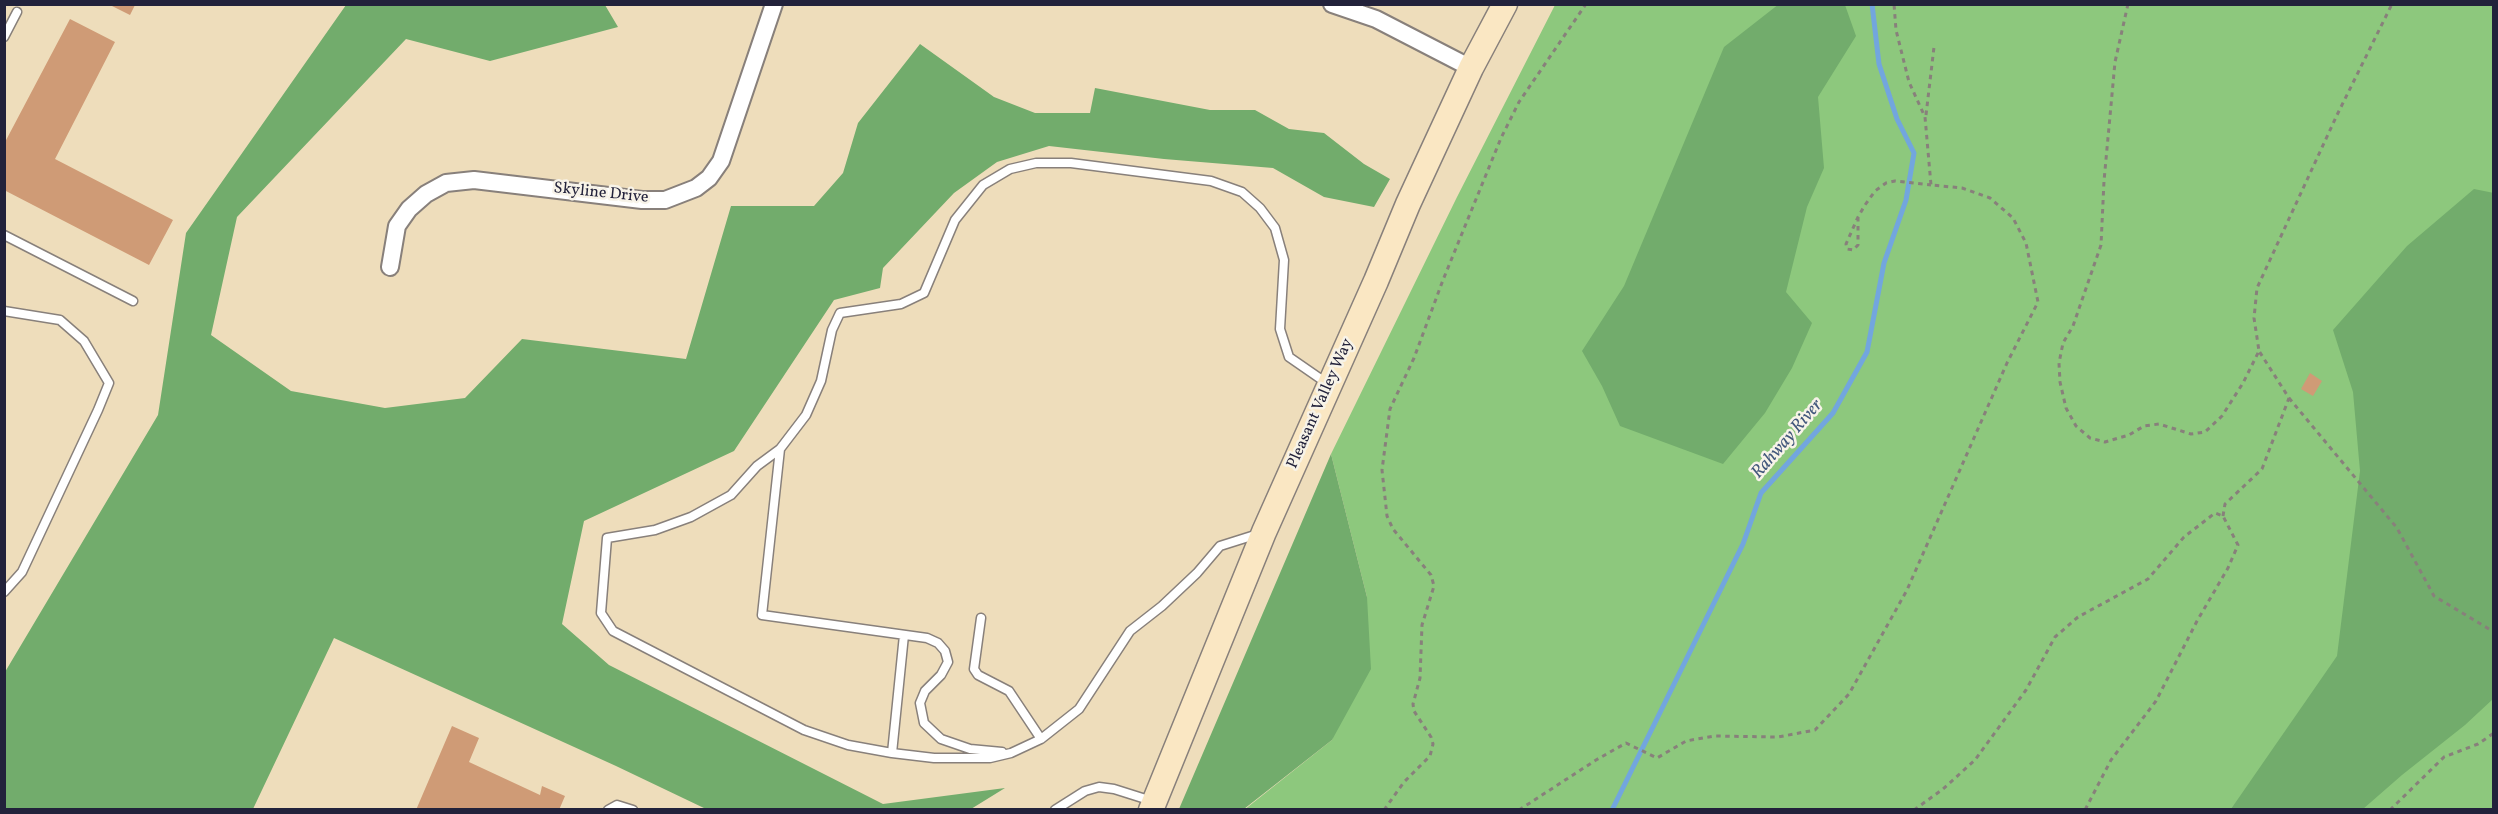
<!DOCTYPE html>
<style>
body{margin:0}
#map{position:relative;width:2498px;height:814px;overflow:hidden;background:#edb;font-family:Vollkorn,serif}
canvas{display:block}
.frame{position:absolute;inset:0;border:6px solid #22223b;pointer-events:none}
</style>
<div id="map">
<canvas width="2498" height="814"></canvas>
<div class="frame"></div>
</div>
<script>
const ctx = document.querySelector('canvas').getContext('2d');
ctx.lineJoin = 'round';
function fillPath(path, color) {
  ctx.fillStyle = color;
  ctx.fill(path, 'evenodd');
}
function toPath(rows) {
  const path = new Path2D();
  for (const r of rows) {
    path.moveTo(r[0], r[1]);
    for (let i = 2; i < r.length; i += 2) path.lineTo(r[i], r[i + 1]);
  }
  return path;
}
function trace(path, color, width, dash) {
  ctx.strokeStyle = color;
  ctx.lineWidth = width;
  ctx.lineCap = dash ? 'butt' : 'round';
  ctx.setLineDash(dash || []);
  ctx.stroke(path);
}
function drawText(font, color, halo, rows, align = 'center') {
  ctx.font = font + ' Vollkorn,serif';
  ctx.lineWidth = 5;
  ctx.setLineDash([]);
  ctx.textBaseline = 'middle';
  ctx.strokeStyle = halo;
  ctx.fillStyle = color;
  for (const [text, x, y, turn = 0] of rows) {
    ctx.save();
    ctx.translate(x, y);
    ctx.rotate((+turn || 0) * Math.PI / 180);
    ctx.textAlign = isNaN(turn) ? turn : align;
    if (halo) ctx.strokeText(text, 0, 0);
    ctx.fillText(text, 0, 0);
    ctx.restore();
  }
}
const green = toPath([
 [1555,5,2493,5,2493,809,1244,810,1332,740,1367,597,1331,454,1457,197]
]);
const forest = toPath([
 [1779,4,1845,5,1856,36,1818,97,1824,168,1807,207,1786,292,1812,323,1792,368,1765,413,1723,464,1620,426,1602,386,1582,351,1624,286,1724,47],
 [346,5,605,5,618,27,490,61,406,39,237,217,211,335,291,391,385,408,465,398,522,339,686,359,731,206,814,206,843,173,858,123,920,44,994,97,1035,113,1090,113,1095,88,1210,110,1255,110,1289,129,1324,133,1364,164,1390,179,1374,207,1324,197,1273,168,1164,159,1049,146,997,162,954,193,883,268,880,288,834,300,734,451,584,521,562,624,609,665,883,804,1005,788,971,809,706,809,616,766,334,638,253,809,5,809,5,672,158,415,186,233],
 [2474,189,2494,193,2493,699,2465,725,2402,775,2363,809,2231,809,2337,656,2360,471,2353,392,2333,330,2407,246],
 [1331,454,1367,597,1371,669,1332,740,1244,809,1179,809]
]);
const stream = toPath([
 [1612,810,1743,544,1761,493,1833,413,1867,352,1884,263,1906,200,1914,153,1897,119,1879,64,1872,4]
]);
const building = toPath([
 [110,5,135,5,130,15],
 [70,19,115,42,55,159,173,220,149,265,4,190,4,144],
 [2310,373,2322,381,2313,396,2301,389],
 [452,726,479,738,469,762,540,795,542,786,565,796,559,810,416,810]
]);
const path = toPath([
 [2128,4,2115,62,2104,181,2101,245,2073,326,2063,343,2059,363,2060,382,2066,408,2076,426,2090,438,2105,442,2129,435,2144,426,2159,424,2191,434,2205,432,2222,416,2243,383,2259,351,2254,318,2257,288,2337,115,2392,4],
 [1926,115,1934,47],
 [1858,217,1858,245,1853,250,1847,249,1846,244,1858,217,1865,205,1875,191,1886,183,1895,181,1931,185],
 [2289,398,2397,528,2434,596,2494,632],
 [2223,516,2225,504,2262,469,2289,398,2259,351],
 [1384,810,1404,782,1430,756,1433,744,1431,737,1414,711,1413,704,1420,678,1422,625,1434,586,1431,575,1393,529,1387,516,1382,470,1390,409,1414,358,1443,280,1501,138,1519,102,1586,4],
 [1519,810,1596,760,1626,743,1657,758,1686,741,1714,736,1778,737,1815,730,1849,694,1907,590,2007,363,2038,302,2026,243,2013,218,1990,198,1962,188,1931,185,1925,117,1909,82,1896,30,1894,4],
 [1914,810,1943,789,1975,760,2026,690,2055,637,2078,617,2148,579,2184,537,2215,513,2223,516,2238,545,2228,568,2197,621,2156,701,2111,760,2085,810],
 [2390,810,2444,757,2478,744,2494,733]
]);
const service = toPath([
 [4,37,17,12],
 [4,235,133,301],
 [4,311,60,320,84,341,109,383,98,410,22,572,4,592],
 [780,449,762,615,927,638,938,643,945,651,948,662,941,675,925,691,920,703,924,723,941,739,970,749,1002,752],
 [1258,534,1220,546,1197,573,1162,606,1130,631,1079,709,1041,739,1011,753,990,758,934,758,892,753,848,745,804,730,613,631,601,613,607,538,655,530,691,517,731,495,757,466,780,449,806,415,821,381,832,330,840,313,901,304,924,293,955,220,983,185,1010,169,1036,163,1071,163,1211,181,1242,192,1260,208,1275,228,1284,260,1280,329,1289,357,1328,384],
 [981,618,974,669,978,675,1009,691,1041,739],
 [892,753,904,635],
 [608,810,617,805,633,810],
 [1055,810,1085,791,1099,787,1114,789,1152,801]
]);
const minor = toPath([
 [1332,4,1376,19,1471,68],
 [390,267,397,226,409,209,426,194,446,183,474,180,642,200,665,200,696,188,709,178,721,161,774,4]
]);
const secondary = toPath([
 [1151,810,1264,532,1376,281,1408,204,1471,68,1505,4]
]);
const streetNames = [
 ["Skyline Drive",601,194,6],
 ["Pleasant Valley Way",1321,404,-66]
];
const waterNames = [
 ["Rahway River",1788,440,-49]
];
fillPath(green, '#8dc87d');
fillPath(forest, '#72ac6c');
trace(stream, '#72a6de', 5);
fillPath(building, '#cf9b76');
trace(service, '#88807b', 11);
trace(minor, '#88807b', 20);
trace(secondary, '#88807b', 27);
trace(path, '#88807b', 3, [4.5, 4.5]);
trace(service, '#fff', 8);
trace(minor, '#fff', 16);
trace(secondary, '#fae7c3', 24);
drawText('16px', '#22223b', '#f7f3e8', streetNames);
drawText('italic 18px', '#42577c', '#f7f3e8', waterNames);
</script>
